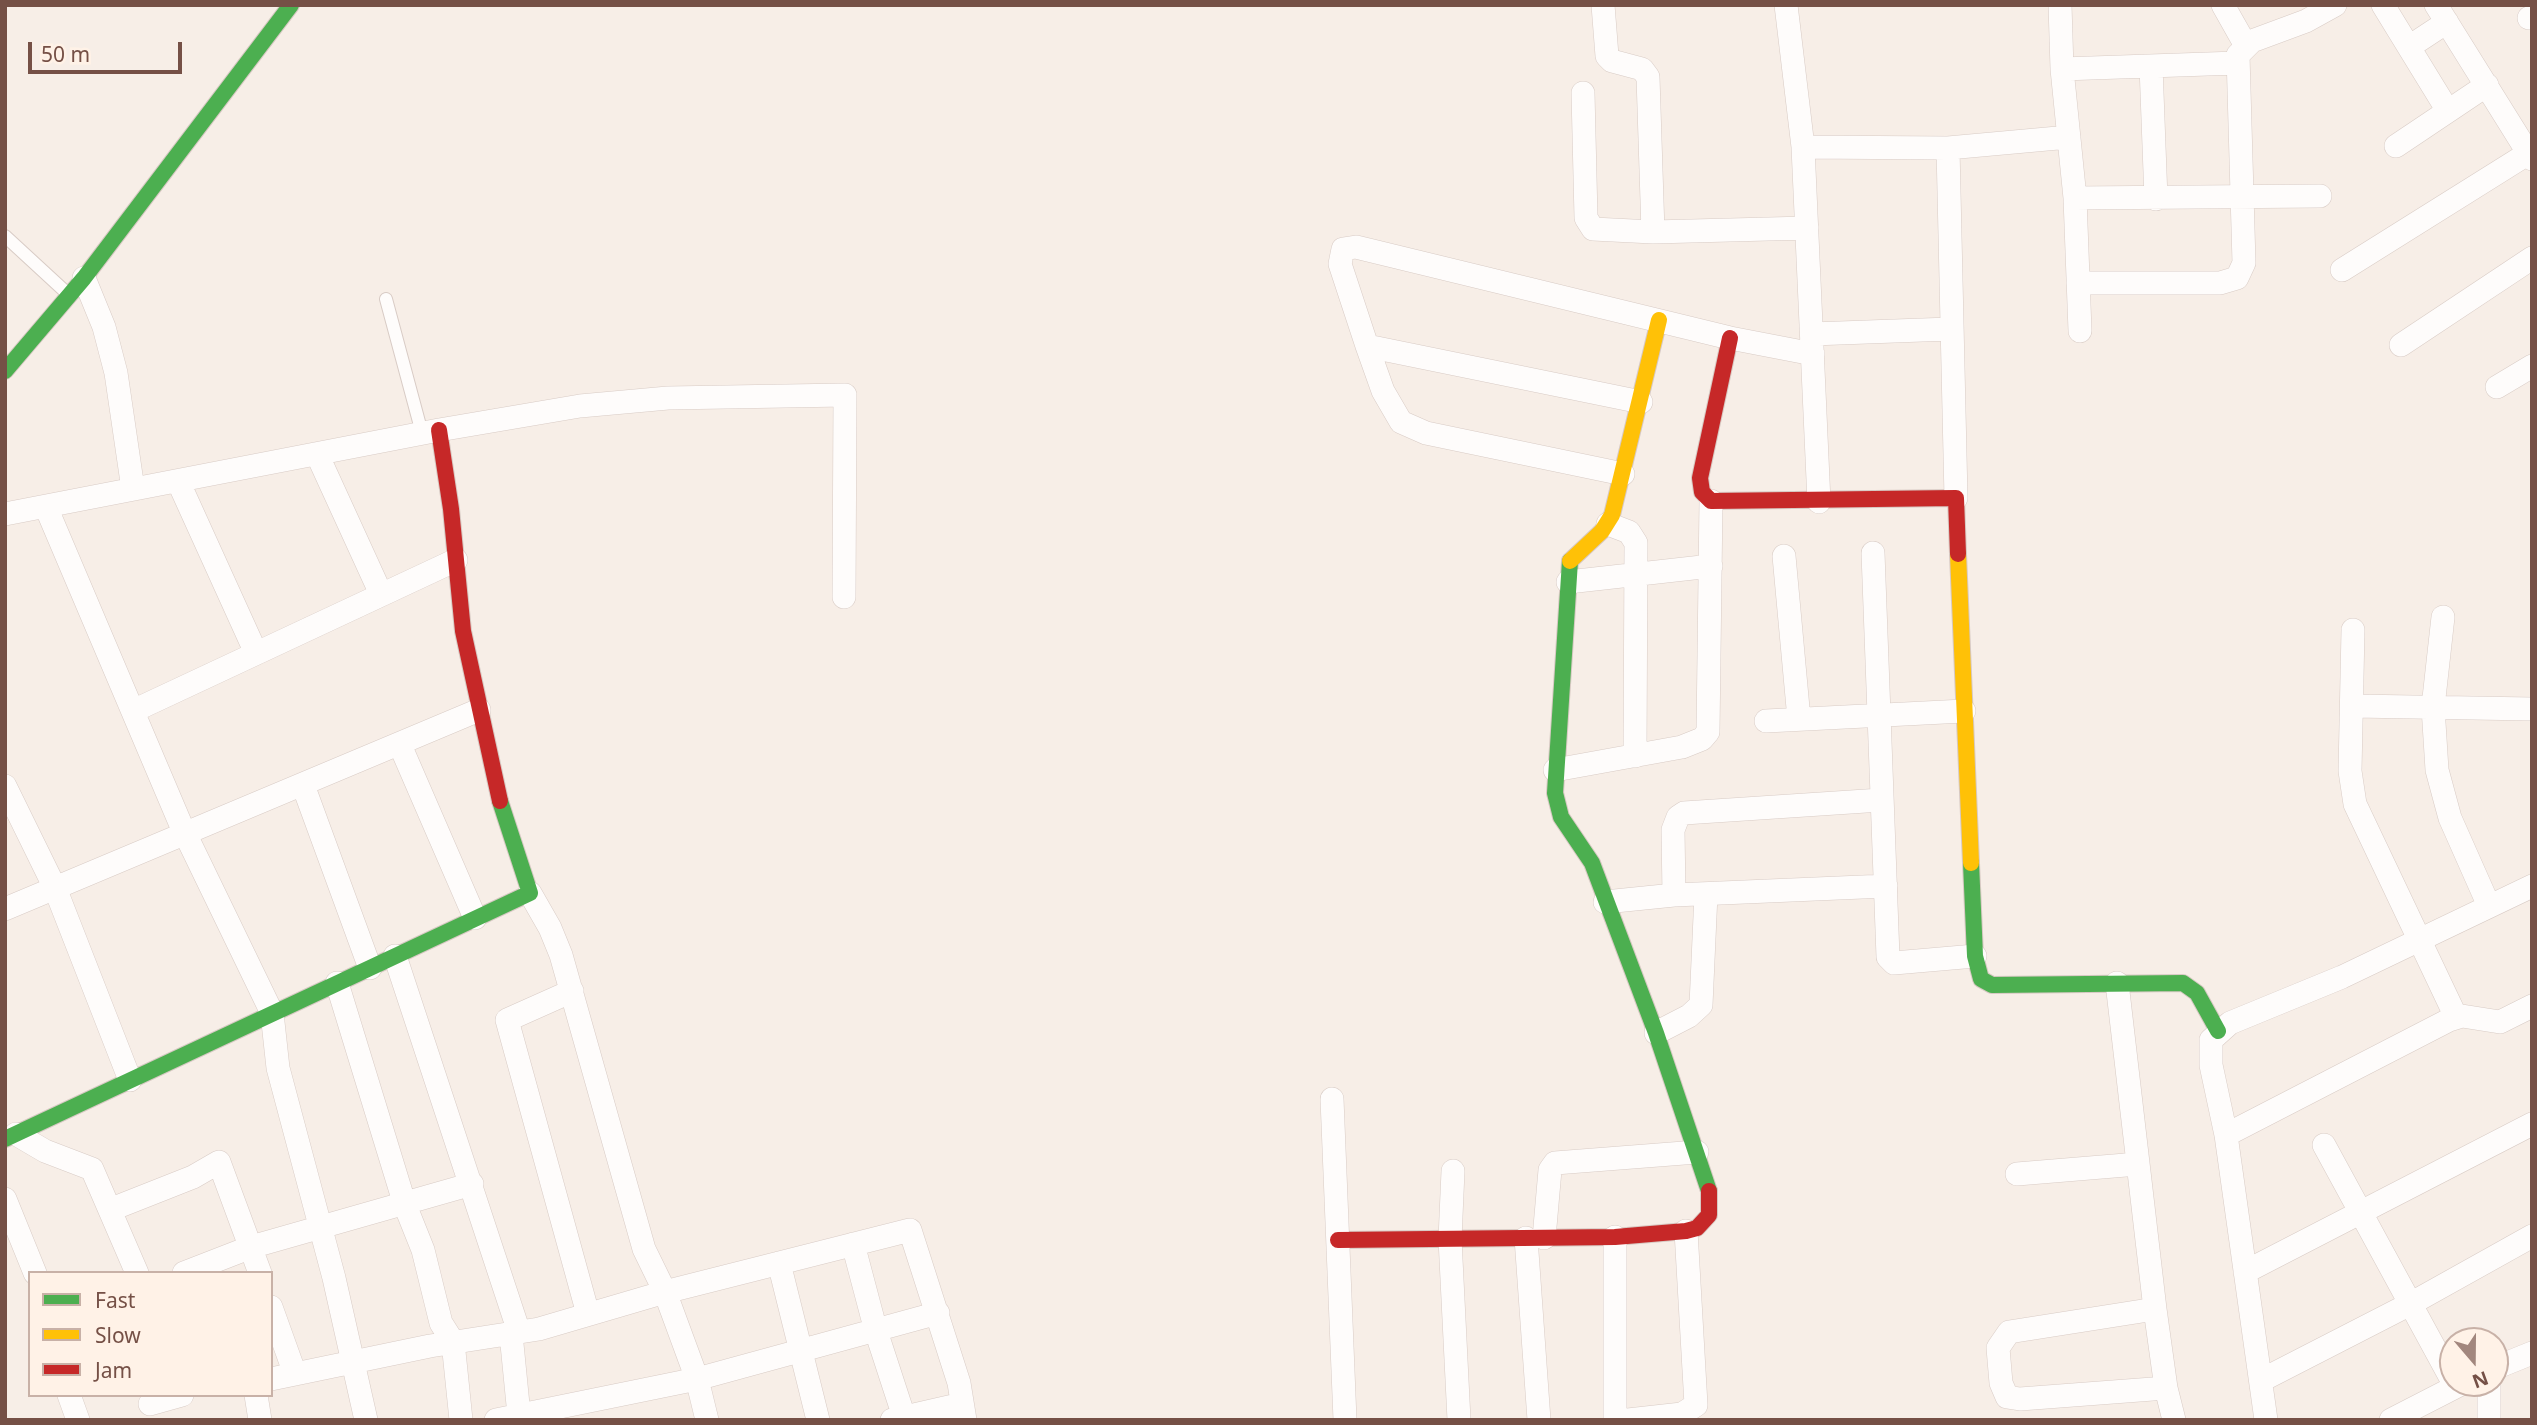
<!DOCTYPE html>
<style>
body{margin:0}
#map{position:relative;width:2537px;height:1425px;overflow:hidden;background:#f7eee7;font-family:"Noto Sans",sans-serif}
canvas{display:block}
.frame{position:absolute;inset:0;border:7px solid #755046;pointer-events:none}
.legend{position:absolute;left:28px;top:1271px;width:245px;height:126px;box-sizing:border-box;background:#fff2e7;border:2px solid #c8b1a7;margin:0;padding:9px 12px;list-style:none;font-size:21px;color:#755046}
.legend li{display:flex;align-items:center;gap:14px;height:35px}
.legend b{width:35px;border:2px solid #c8b1a7}
.north{position:absolute;left:2439px;top:1327px;width:70px;height:70px;box-sizing:border-box;background:#fff2e7;border:2px solid #c8b1a7;border-radius:50%;rotate:160deg;font-size:19px;font-weight:700;line-height:28px;text-align:center;color:#755046}
.north::after{content:'';display:block;margin:auto;width:24px;height:32px;background:#a2877e;clip-path:polygon(50% 0,100% 100%,50% 72%,0 100%)}
.scale{position:absolute;left:28px;top:42px;width:154px;height:32px;box-sizing:border-box;border:4px solid #755046;border-top:0;padding-left:9px;font-size:21px;line-height:24px;white-space:nowrap;color:#755046;-webkit-text-stroke:5px #fff2e7;paint-order:stroke}
</style>
<div id="map">
<canvas width="2537" height="1425"></canvas>
<div class="frame"></div>
<ul class="legend">
<li><b style="height:9px;background:#4caf50"></b>Fast</li>
<li><b style="height:9px;background:#ffc107"></b>Slow</li>
<li><b style="height:9px;background:#c62828"></b>Jam</li>
</ul>
<div class="north">N</div>
<div class="scale">50 m</div>
</div>
<script>
const ctx = document.querySelector('canvas').getContext('2d');
ctx.lineJoin = 'round';
function toPath(rows) {
  const path = new Path2D();
  for (const r of rows) {
    path.moveTo(r[0], r[1]);
    for (let i = 2; i < r.length; i += 2) path.lineTo(r[i], r[i + 1]);
  }
  return path;
}
function trace(path, color, width, dash) {
  ctx.strokeStyle = color;
  ctx.lineWidth = width;
  ctx.lineCap = dash ? 'butt' : 'round';
  ctx.setLineDash(dash || []);
  ctx.stroke(path);
}
const lane = toPath([
 [5,236,69,295],
 [386,299,422,433]
]);
const street = toPath([
 [1603,5,1607,56,1612,61,1642,69,1648,77,1653,232],
 [1786,5,1803,147,1819,502],
 [2060,5,2062,69,2075,198,2080,331],
 [2223,5,2245,44],
 [2383,5,2448,111],
 [2436,5,2532,159],
 [2529,18,2532,17],
 [2409,47,2447,22],
 [2151,66,2156,199],
 [2062,69,2237,63],
 [1583,93,1586,218,1593,229,1653,232,1807,228],
 [2396,146,2487,85],
 [1803,147,1948,148,2069,137],
 [1948,148,1956,498],
 [2075,198,2320,196],
 [2342,270,2532,151],
 [84,278,104,327,116,373,133,489],
 [2078,283,2220,283,2237,278,2244,263,2238,55,2252,41,2306,21,2335,5],
 [1812,334,1950,329],
 [2401,345,2532,258],
 [1367,346,1641,402],
 [2497,387,2532,366],
 [317,454,381,594],
 [1623,474,1426,433,1401,422,1383,391,1367,346,1340,264,1343,249,1356,247,1730,338,1813,354],
 [178,481,256,653],
 [46,507,181,825,272,1013,278,1068,334,1278,366,1420],
 [5,514,439,430,580,406,668,398,845,395,844,597],
 [1608,524,1629,532,1636,543,1635,756],
 [1873,553,1888,957,1894,963,1975,956],
 [1784,556,1799,719],
 [1568,582,1711,566],
 [2443,617,2433,707,2437,770,2450,818,2489,906],
 [2353,630,2350,771,2355,804,2456,1017],
 [2354,706,2532,709],
 [133,711,456,560],
 [1766,721,1964,711],
 [400,745,475,918],
 [1555,770,1682,747,1702,739,1708,732,1711,501],
 [303,785,370,968],
 [5,786,55,888,130,1080],
 [1674,895,1673,830,1678,817,1684,813,1881,800],
 [1605,902,1674,895,1886,886],
 [5,909,479,710],
 [395,956,519,1332],
 [337,983,405,1205,423,1250,441,1323,453,1342,461,1420],
 [2117,983,2155,1309,2166,1388,2174,1420],
 [572,991,507,1020,588,1314],
 [1656,1033,1689,1016,1701,1005,1706,894],
 [1332,1099,1345,1420],
 [16,1134,45,1151,92,1169,137,1273],
 [2226,1135,2449,1020,2462,1016,2500,1022,2532,1006],
 [2324,1145,2453,1382],
 [1453,1171,1450,1239,1459,1420],
 [2017,1174,2138,1164],
 [5,1199,35,1273],
 [112,1209,193,1177,219,1162,260,1273],
 [1615,1237,1615,1420],
 [1526,1238,1539,1420],
 [1544,1238,1550,1170,1555,1163,1697,1152],
 [853,1244,876,1331,905,1420],
 [779,1263,818,1420],
 [2245,1272,2532,1124],
 [184,1273,251,1247,472,1184],
 [271,1307,295,1374],
 [2155,1309,2009,1332,1998,1348,2001,1383,2007,1397,2020,1399,2166,1388],
 [511,1334,519,1415],
 [2495,1368,2532,1353],
 [271,1379,430,1346,539,1329,665,1292,644,1249,561,955,550,928,530,893],
 [2262,1380,2412,1303,2532,1236],
 [2489,1383,2489,1420],
 [69,1395,78,1420],
 [256,1395,260,1420],
 [150,1404,182,1395],
 [496,1420,697,1379,938,1313],
 [707,1420,697,1379,665,1292,910,1230,959,1383,965,1420],
 [892,1420,962,1404],
 [1628,1420,1682,1414,1696,1405,1686,1231],
 [2266,1420,2226,1135,2211,1065,2211,1040,2230,1023,2342,977,2532,886],
 [2391,1420,2463,1383]
]);
const fast = toPath([
 [5,371,84,278,291,5],
 [1570,561,1555,793,1561,817,1592,863,1656,1033,1709,1191],
 [1971,863,1975,956,1981,979,1992,985,2183,983,2197,993,2218,1031],
 [5,1139,530,893,500,801]
]);
const slow = toPath([
 [1958,554,1971,863],
 [1570,561,1602,531,1612,515,1659,320]
]);
const jam = toPath([
 [1730,338,1700,478,1702,492,1711,501,1956,498,1958,554],
 [439,430,451,509,463,631,500,801],
 [1338,1240,1615,1237,1686,1231,1697,1228,1709,1215,1709,1191]
]);
trace(lane, '#d8cbc5', 14);
trace(street, '#d8cbc5', 24);
trace(fast, '#d7c9c3', 18);
trace(slow, '#d7c9c3', 18);
trace(jam, '#d7c9c3', 18);
trace(lane, '#fefcfb', 12);
trace(street, '#fefcfb', 23);
trace(fast, '#4caf50', 16);
trace(slow, '#ffc107', 16);
trace(jam, '#c62828', 16);
</script>
